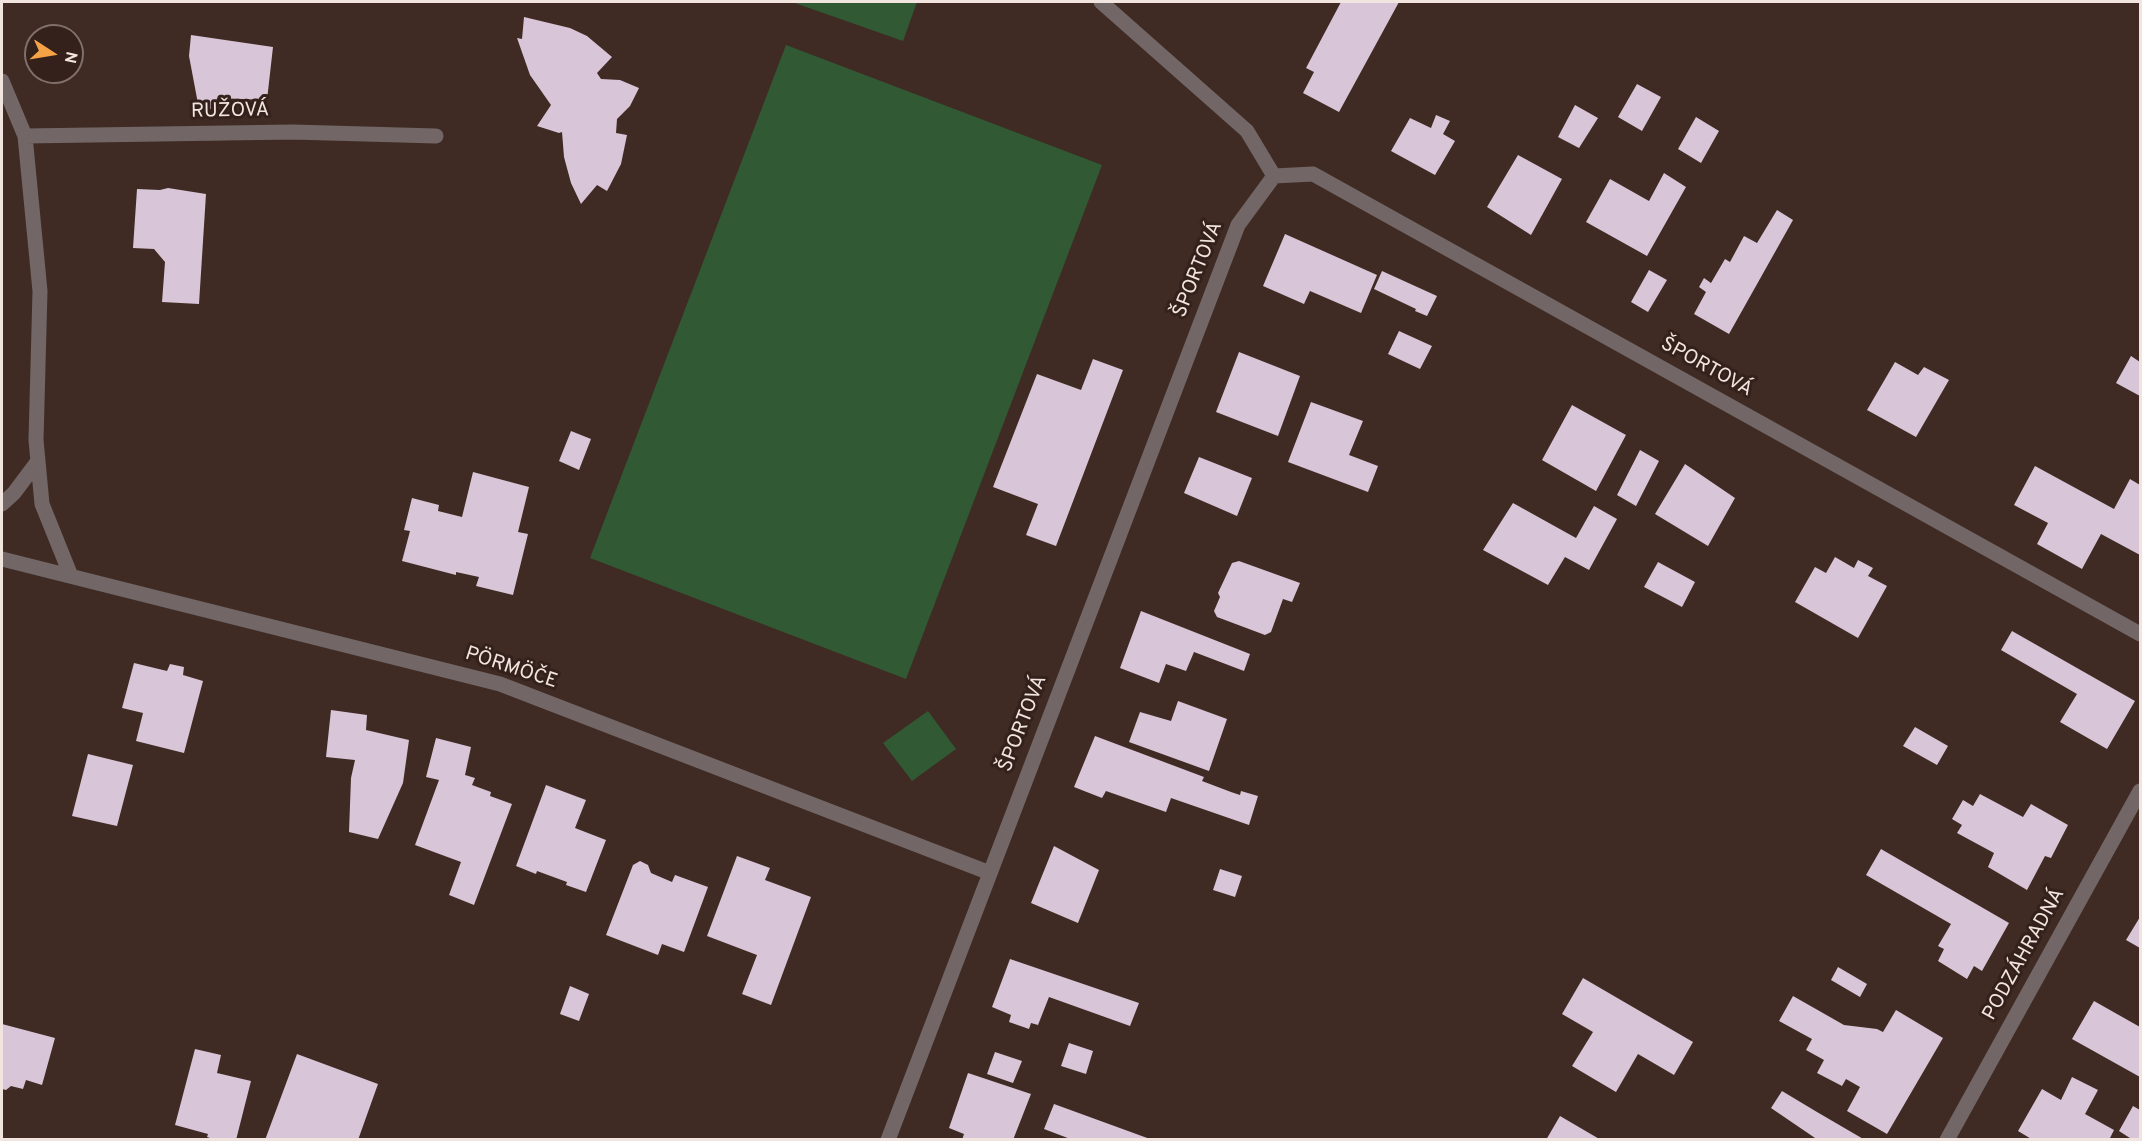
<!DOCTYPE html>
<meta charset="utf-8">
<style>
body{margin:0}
#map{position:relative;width:2142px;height:1141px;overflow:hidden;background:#3f2b24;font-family:Overpass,sans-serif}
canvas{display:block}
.frame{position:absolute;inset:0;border:3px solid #f2e5e0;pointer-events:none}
.north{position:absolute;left:24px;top:24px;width:60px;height:60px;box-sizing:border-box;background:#34211b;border:2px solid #806f6a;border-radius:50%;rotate:102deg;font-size:16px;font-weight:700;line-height:24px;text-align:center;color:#f2e5e0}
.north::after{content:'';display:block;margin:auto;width:21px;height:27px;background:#f5a346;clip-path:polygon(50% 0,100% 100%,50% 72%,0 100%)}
</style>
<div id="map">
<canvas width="2142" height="1141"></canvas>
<div class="frame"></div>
<div class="north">N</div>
</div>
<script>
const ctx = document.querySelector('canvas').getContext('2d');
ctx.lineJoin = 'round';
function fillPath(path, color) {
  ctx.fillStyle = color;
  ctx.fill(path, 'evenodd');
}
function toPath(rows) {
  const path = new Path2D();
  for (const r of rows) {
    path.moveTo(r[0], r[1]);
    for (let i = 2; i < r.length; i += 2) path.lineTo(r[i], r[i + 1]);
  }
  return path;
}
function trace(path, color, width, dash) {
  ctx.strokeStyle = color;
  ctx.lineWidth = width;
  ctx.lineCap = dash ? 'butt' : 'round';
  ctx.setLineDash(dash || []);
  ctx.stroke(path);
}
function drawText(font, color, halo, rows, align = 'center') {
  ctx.font = font + ' Overpass,sans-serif';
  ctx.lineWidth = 6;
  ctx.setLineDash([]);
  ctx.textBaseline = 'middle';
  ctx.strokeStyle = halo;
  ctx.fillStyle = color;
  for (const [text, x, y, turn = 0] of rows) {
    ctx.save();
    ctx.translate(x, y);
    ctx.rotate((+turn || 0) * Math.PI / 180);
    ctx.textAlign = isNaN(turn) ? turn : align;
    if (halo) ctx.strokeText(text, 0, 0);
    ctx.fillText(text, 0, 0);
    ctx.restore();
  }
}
const green = toPath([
 [792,2,917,2,903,41],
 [786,45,1102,165,906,679,590,558],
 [928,711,956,749,912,781,883,743]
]);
const building = toPath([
 [1341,2,1399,2,1339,112,1303,93,1314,72,1306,68],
 [524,17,570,28,587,36,612,57,597,73,601,79,620,80,639,88,630,106,617,119,616,133,627,135,621,164,607,191,597,185,581,204,571,183,564,157,562,132,559,133,537,126,551,105,530,75,517,38,522,39],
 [191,35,273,47,267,100,217,98,216,109,199,109,189,56],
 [1637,84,1661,97,1642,131,1618,117],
 [1575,105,1598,118,1579,148,1558,137],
 [1436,115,1450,121,1443,134,1455,141,1435,175,1391,151,1410,118,1431,128],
 [1696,117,1719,131,1701,163,1678,149],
 [1518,155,1562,179,1531,235,1487,207],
 [1664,173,1686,187,1647,256,1586,222,1610,179,1649,201],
 [168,188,206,194,199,304,162,302,165,262,154,249,133,248,137,189,160,190],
 [1777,210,1793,220,1729,334,1694,314,1706,292,1699,287,1704,278,1711,283,1725,259,1730,262,1744,236,1757,243],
 [1285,234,1377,275,1361,313,1310,291,1304,304,1263,286],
 [1649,270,1667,280,1648,312,1631,302],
 [1382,271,1437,296,1427,316,1415,311,1416,309,1374,289],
 [1399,331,1432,346,1420,369,1388,354],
 [1239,352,1300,376,1278,436,1216,412],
 [2131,356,2140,362,2140,396,2116,383],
 [1093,359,1123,370,1056,546,1026,535,1038,504,993,487,1037,374,1081,390],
 [1895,362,1918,375,1924,367,1949,380,1916,437,1867,410],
 [1311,402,1363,421,1349,455,1378,466,1368,492,1288,462],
 [1572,405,1626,435,1596,491,1542,460],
 [571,431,591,439,579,470,559,461],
 [1640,450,1659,461,1636,506,1617,495],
 [1199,457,1252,478,1237,516,1184,493],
 [1685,464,1735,498,1708,546,1655,514],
 [2035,466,2114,509,2130,479,2140,485,2140,555,2101,534,2082,569,2037,544,2048,523,2014,505],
 [473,472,529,487,518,532,528,534,513,595,476,586,479,577,456,572,456,575,402,561,410,531,404,530,412,498,439,505,438,511,462,517],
 [1513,503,1576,538,1594,506,1617,519,1589,570,1565,557,1548,585,1483,550],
 [1835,557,1854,568,1858,560,1873,568,1868,576,1887,586,1858,638,1795,602,1815,567,1826,573],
 [1239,561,1300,583,1292,602,1283,599,1271,632,1265,635,1217,617,1214,611,1220,597,1218,593,1232,563],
 [1658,562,1695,582,1682,607,1644,587],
 [1141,611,1250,654,1244,671,1194,652,1186,671,1166,664,1159,683,1120,668],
 [2012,631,2135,701,2107,749,2060,722,2077,694,2001,650],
 [134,663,167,671,170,664,184,667,183,675,203,681,184,753,136,741,143,713,122,708],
 [1178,701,1227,719,1209,771,1129,742,1140,712,1171,721],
 [331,710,367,715,366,730,409,740,403,783,378,839,349,832,351,778,355,760,326,757],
 [1915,727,1948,746,1937,765,1903,746],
 [1095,736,1204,777,1202,781,1231,792,1240,795,1241,791,1258,796,1249,825,1171,798,1166,812,1106,791,1102,798,1074,787],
 [436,738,471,747,465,775,475,778,472,785,491,792,490,796,512,804,474,905,449,895,461,862,415,845,439,780,426,777],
 [88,754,133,765,117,826,72,816],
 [546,785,586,800,575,828,606,840,586,892,566,885,567,882,537,871,536,874,516,866],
 [1980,794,2023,817,2031,804,2068,825,2051,858,2045,856,2027,890,1988,867,1994,853,1957,833,1962,825,1952,819,1963,800,1973,806],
 [1054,846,1099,870,1078,923,1031,903],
 [1881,849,2009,923,1982,971,1974,966,1967,979,1938,961,1944,949,1938,946,1951,924,1866,875],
 [737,856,770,868,765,880,811,897,771,1005,742,994,757,955,707,936],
 [640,861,648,865,651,873,672,882,675,875,708,887,684,952,662,944,658,955,606,935,633,865],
 [1220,869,1242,876,1235,897,1213,890],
 [2140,917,2140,948,2126,940],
 [1010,959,1139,1003,1130,1026,1049,997,1038,1025,1031,1023,1029,1029,1009,1022,1011,1015,992,1007],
 [1838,967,1867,984,1860,997,1831,980],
 [1583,978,1693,1042,1674,1075,1638,1054,1616,1092,1572,1066,1593,1032,1562,1014],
 [570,986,589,994,579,1021,560,1014],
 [1793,996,1844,1025,1877,1029,1883,1032,1896,1010,1943,1038,1887,1134,1847,1111,1860,1087,1846,1079,1842,1086,1817,1073,1824,1060,1806,1050,1812,1039,1779,1021],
 [2094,1001,2140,1027,2140,1077,2072,1039],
 [2,1024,55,1038,42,1085,26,1080,23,1089,11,1086,6,1090,2,1089],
 [1069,1043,1093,1051,1086,1074,1061,1066],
 [195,1049,221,1055,217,1073,251,1081,236,1140,216,1140,207,1137,208,1134,175,1125],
 [995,1052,1022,1061,1013,1083,987,1074],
 [297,1054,378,1084,358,1140,265,1140],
 [968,1073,1031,1094,1013,1140,962,1140,964,1134,949,1128],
 [2072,1077,2098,1090,2085,1114,2114,1130,2109,1140,2033,1140,2018,1131,2042,1089,2061,1100],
 [1782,1091,1817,1112,1865,1140,1818,1140,1771,1108],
 [1054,1104,1150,1139,1150,1140,1073,1140,1044,1129],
 [2133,1106,2140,1110,2140,1140,2133,1140,2119,1131],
 [1560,1116,1601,1140,1546,1140]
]);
const minor = toPath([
 [1101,2,1247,131,1274,176],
 [2,81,25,136,40,291,36,440,42,504,71,576],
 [25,136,293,132,436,136],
 [2,504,14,493,38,461],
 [2,559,500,684,990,873],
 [888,1140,1238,225,1274,176,1313,174,2140,634],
 [1947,1140,2140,791]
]);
const streetNames = [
 ["RUŽOVÁ",230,112,-1],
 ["ŠPORTOVÁ",1199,270,-68],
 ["ŠPORTOVÁ",1706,368,29],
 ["PÖRMÖČE",511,669,18],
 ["ŠPORTOVÁ",1024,724,-69],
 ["PODZÁHRADNÁ",2025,955,-61]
];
fillPath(green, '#315933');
fillPath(building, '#d8c5d7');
trace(minor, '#726766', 15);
drawText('20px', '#f2e5e0', '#34211b', streetNames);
</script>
